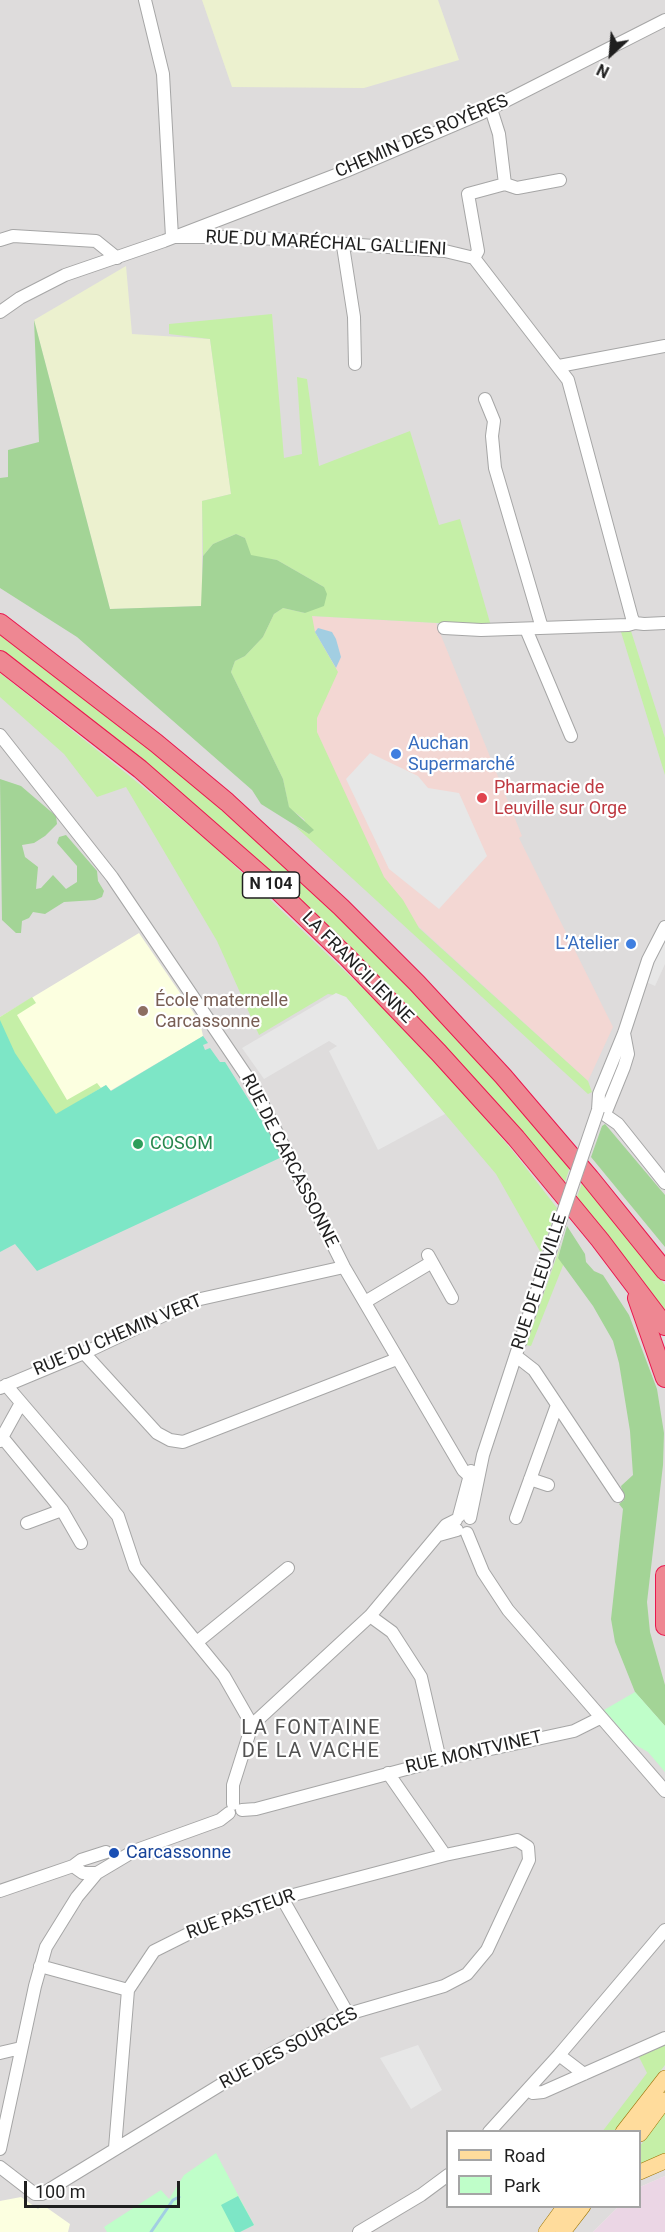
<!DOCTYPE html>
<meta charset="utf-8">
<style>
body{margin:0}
#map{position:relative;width:665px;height:2232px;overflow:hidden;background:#f1eee5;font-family:Roboto,sans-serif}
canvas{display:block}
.legend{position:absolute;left:446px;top:2130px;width:195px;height:78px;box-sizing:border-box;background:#fff;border:2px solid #a5a5a5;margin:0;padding:8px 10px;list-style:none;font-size:18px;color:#1f1f1f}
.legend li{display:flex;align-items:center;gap:12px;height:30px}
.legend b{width:30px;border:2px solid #a5a5a5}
.north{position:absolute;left:581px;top:24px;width:60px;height:60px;-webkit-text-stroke:4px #fff;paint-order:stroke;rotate:206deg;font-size:16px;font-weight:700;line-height:24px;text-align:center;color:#1f1f1f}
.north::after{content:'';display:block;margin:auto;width:21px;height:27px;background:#1f1f1f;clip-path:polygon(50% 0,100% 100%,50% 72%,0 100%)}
.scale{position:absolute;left:24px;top:2181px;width:156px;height:27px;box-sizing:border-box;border:3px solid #1f1f1f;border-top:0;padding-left:8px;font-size:18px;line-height:21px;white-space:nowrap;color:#1f1f1f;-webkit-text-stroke:4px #fff;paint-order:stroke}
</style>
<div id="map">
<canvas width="665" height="2232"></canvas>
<ul class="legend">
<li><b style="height:8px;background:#ffdc9c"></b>Road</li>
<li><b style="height:16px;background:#bffec9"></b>Park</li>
</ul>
<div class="north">N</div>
<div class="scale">100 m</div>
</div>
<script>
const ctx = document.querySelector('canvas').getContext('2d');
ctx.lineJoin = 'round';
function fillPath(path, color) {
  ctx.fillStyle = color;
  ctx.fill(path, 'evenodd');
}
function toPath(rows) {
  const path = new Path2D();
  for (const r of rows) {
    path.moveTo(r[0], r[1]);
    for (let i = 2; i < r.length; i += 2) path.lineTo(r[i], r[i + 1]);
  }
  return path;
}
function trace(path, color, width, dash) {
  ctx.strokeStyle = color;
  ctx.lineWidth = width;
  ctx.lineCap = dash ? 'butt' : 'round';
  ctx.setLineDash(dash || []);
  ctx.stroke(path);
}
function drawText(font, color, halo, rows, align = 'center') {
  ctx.font = font + ' Roboto,sans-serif';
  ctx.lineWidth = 4.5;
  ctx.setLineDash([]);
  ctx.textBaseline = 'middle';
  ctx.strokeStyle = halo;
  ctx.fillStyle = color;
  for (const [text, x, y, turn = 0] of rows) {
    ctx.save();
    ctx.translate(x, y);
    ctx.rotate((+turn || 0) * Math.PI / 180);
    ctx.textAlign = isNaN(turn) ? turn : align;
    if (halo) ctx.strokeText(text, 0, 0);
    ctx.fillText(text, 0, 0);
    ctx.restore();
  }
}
const residential = toPath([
 [0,0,665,0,665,2176,640,2187,640,2132,448,2132,448,2206,618,2207,593,2232,0,2232]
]);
const commercial = toPath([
 [274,614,436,623,522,836,519,838,613,1027,588,1081,375,887,263,637]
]);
const industrial = toPath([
 [665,2176,665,2232,593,2232,618,2207,640,2206,640,2187]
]);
const education = toPath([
 [139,933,200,1022,203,1036,110,1091,106,1085,56,1115,0,1017],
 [21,2197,38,2209,43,2205,70,2224,68,2232,0,2232,0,2201]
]);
const farmland = toPath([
 [202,0,438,0,459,60,364,88,232,87],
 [126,266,132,334,210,339,231,494,202,501,202,606,110,609,34,320]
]);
const grass = toPath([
 [272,314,284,458,302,454,297,377,307,379,319,466,410,431,439,525,460,519,491,626,312,616,315,632,338,672,317,718,317,732,384,877,403,900,419,928,588,1081,592,1092,588,1094,295,826,309,834,304,819,289,808,283,779,231,672,235,661,245,656,263,637,274,614,283,608,305,613,324,587,277,560,250,556,245,538,236,534,213,544,203,556,202,501,231,494,210,339,169,334,169,324],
 [0,631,147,743,307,884,448,1026,571,1164,564,1185,463,1068,0,652],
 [631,631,665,738,665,775,621,632],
 [0,673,132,778,217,849,374,999,457,1086,512,1150,557,1208,541,1253,496,1174,346,997,328,994,259,1035,217,941,126,787,97,797,64,754,0,697],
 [32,997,36,1003,17,1015,67,1100,97,1083,101,1088,56,1115,0,1051,0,1017],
 [583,1180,665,1285,665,1315,576,1200],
 [561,1244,558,1258,564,1263,531,1346,526,1345],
 [665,2045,665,2065,614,2131,602,2132,647,2073,639,2057],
 [665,2112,665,2157,640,2168,640,2146]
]);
const forest = toPath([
 [34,320,110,609,201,606,203,556,213,544,236,534,245,538,251,555,277,560,324,587,327,594,324,606,305,613,283,608,274,614,263,637,245,656,235,661,231,672,283,779,289,807,314,830,309,834,261,804,252,790,77,637,0,588,0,478,8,477,8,450,39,442],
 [0,779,21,786,56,816,57,824,45,836,34,843,22,845,25,857,38,867,36,889,41,888,53,875,66,889,77,882,77,866,57,843,59,837,66,835,97,871,98,881,104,891,102,897,95,900,64,902,45,914,33,912,29,918,22,921,21,933,16,933,2,920],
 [605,1124,665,1195,665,1247,591,1157,602,1126],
 [567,1226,585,1254,586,1262,594,1271,603,1275,629,1315,657,1389,664,1433,663,1465,647,1602,650,1632,665,1685,665,1726,635,1692,615,1642,611,1619,623,1509,619,1504,624,1500,621,1486,633,1475,630,1431,619,1363,613,1341,593,1306,558,1258]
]);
const park = toPath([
 [635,1692,665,1726,665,1772,648,1752,634,1744,604,1710],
 [216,2153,254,2225,240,2232,107,2232,104,2227,161,2190,169,2199,184,2175]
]);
const pitch = toPath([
 [0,1020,15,1053,56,1114,106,1085,111,1091,203,1036,208,1043,203,1045,205,1050,210,1048,220,1062,225,1062,284,1156,37,1271,15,1244,0,1252],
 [238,2196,254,2225,240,2232,235,2232,221,2205]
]);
const parking = toPath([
 [370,753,418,776,428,788,459,793,487,856,439,909,389,869,346,779],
 [665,935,665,964,655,986,644,981],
 [336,993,346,997,445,1114,378,1150,329,1051,337,1046,329,1041,264,1079,242,1048],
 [418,2045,442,2090,411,2109,380,2058]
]);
const water = toPath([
 [318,628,332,632,336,639,341,657,336,668,315,632]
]);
const stream = toPath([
 [151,2232,173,2200,179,2197]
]);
const minor = toPath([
 [145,0,163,74,172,237],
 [505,184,517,188,560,180],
 [172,237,246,237,445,251,474,258,568,380,632,618,635,623,644,624,665,623],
 [0,240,13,236,96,241,117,258],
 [343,246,354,317,355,364],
 [474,258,478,251,468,194,505,184,499,134,491,109],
 [0,312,20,298,65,275,164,241,346,171,482,113,665,20],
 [559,366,665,346],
 [485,399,494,421,492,436,495,468,542,628],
 [444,628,481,630,628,625,635,623],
 [526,629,571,736],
 [0,735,112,877,254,1087,344,1267,463,1470,476,1482],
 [598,1110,599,1094,624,1033,648,960,665,927],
 [598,1110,618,1124,665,1183],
 [598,1110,607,1109,624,1067,628,1054,624,1033],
 [428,1255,452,1298],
 [365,1302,432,1262],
 [84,1353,157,1433,170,1440,183,1442,397,1359],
 [516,1356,534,1370,618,1496],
 [6,1385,118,1516,135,1567,224,1676,252,1725],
 [0,1388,84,1353,196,1300,344,1267],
 [2,1437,62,1510,81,1543],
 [0,1441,21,1403],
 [530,1479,548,1485],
 [459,1516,471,1471],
 [470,1518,483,1455,552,1245],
 [516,1518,557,1405],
 [27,1523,62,1510],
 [467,1533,483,1572,508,1610,665,1791],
 [439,1535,457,1530],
 [370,1616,392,1632,421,1677,440,1760],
 [197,1642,288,1568],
 [388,1773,445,1855],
 [233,1804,233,1785,252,1725,370,1616,446,1525,456,1520],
 [242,1810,256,1809,440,1760,574,1731,600,1718],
 [73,1866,81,1860,106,1852],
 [0,1891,73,1866,83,1873,97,1873,134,1851,220,1820,229,1813],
 [282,1898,348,2014],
 [40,1966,128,1990],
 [0,2053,21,2048],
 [559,2055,584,2074],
 [528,2090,533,2093,543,2092,665,2038],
 [489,2132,559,2055,665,1930],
 [0,2149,35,1986,46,1947,77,1897,97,1873],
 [0,2167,35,2194,42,2194,271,2054,348,2014,444,1986,467,1974,487,1950,529,1860,528,1847,517,1840,445,1855,282,1898,202,1927,154,1951,128,1990,115,2148],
 [359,2232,421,2195,448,2175]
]);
const major = toPath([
 [623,2132,665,2078],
 [640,2134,665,2100],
 [640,2172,665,2161],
 [546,2232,565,2206],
 [563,2232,583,2206]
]);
const highway = toPath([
 [0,623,156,743,227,802,341,907,417,983,503,1076,590,1178,665,1271],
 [0,660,140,769,268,881,347,957,439,1053,516,1138,600,1240,665,1326],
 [637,1298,665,1378],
 [665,1575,665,1626]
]);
const minorBridge = toPath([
 [552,1245,598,1110]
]);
const markers = [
 [396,754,6,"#3f7fe0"],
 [482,798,6,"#e0444e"],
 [631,944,6,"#3f7fe0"],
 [143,1011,6,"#8d6e63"],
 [138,1144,6,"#2e9e5b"],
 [114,1853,6,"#1a4fb4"]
];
const shields = [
 [271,885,57]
];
const shieldNames = [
 ["N 104",271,885]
];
const streetNames = [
 ["CHEMIN DES ROYÈRES",422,137,-23],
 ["RUE DU MARÉCHAL GALLIENI",326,244,3],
 ["LA FRANCILIENNE",357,968,45],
 ["RUE DE CARCASSONNE",289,1161,63],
 ["RUE DE LEUVILLE",540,1282,-72],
 ["RUE DU CHEMIN VERT",118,1336,-23],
 ["RUE MONTVINET",474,1753,-13],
 ["RUE PASTEUR",241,1915,-20],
 ["RUE DES SOURCES",289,2049,-28]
];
const shopNames = [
 ["Auchan",408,744],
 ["Supermarché",408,765],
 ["L’Atelier",619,944,"right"]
];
const healthNames = [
 ["Pharmacie de",494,788],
 ["Leuville sur Orge",494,809]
];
const educationNames = [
 ["École maternelle",155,1001],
 ["Carcassonne",155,1022]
];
const leisureNames = [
 ["COSOM",150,1144]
];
const transitNames = [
 ["Carcassonne",126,1853]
];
const neighbourhoodNames = [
 ["LA FONTAINE",311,1729],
 ["DE LA VACHE",311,1752]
];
fillPath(residential, '#dedcdc');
fillPath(commercial, '#f3d7d3');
fillPath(industrial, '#ebd6e5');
fillPath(education, '#fcffe0');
fillPath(farmland, '#ecf1cf');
fillPath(grass, '#c5efa7');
fillPath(forest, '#a3d496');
fillPath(park, '#bffec9');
fillPath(pitch, '#7de6c6');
fillPath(parking, '#e7e7e7');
fillPath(water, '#a2cee2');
trace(stream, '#a2cee2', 3);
trace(minor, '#a6a6a6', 14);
trace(major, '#9b7400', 16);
trace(highway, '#ea174e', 20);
trace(minor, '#fff', 12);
trace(major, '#ffdc9c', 15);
trace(highway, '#ee8792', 18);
trace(minorBridge, '#a6a6a6', 14, []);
trace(minorBridge, '#fff', 12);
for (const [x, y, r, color] of markers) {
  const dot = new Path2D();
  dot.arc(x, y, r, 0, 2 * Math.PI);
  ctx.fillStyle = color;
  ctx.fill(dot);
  trace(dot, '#fff', 2);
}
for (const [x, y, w] of shields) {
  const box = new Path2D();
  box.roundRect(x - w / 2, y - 13, w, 26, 4.5);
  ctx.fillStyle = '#fff';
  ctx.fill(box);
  trace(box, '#1f1f1f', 1.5);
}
drawText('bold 16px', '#1f1f1f', null, shieldNames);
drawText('18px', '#1f1f1f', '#fff', streetNames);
drawText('18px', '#366cbe', '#fff', shopNames, 'left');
drawText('18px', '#be3a42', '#fff', healthNames, 'left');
drawText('18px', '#785e54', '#fff', educationNames, 'left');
drawText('18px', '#27864d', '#fff', leisureNames, 'left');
drawText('18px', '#164399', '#fff', transitNames, 'left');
ctx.letterSpacing = '1.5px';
drawText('20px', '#525252', '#fff', neighbourhoodNames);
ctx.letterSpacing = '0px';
</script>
